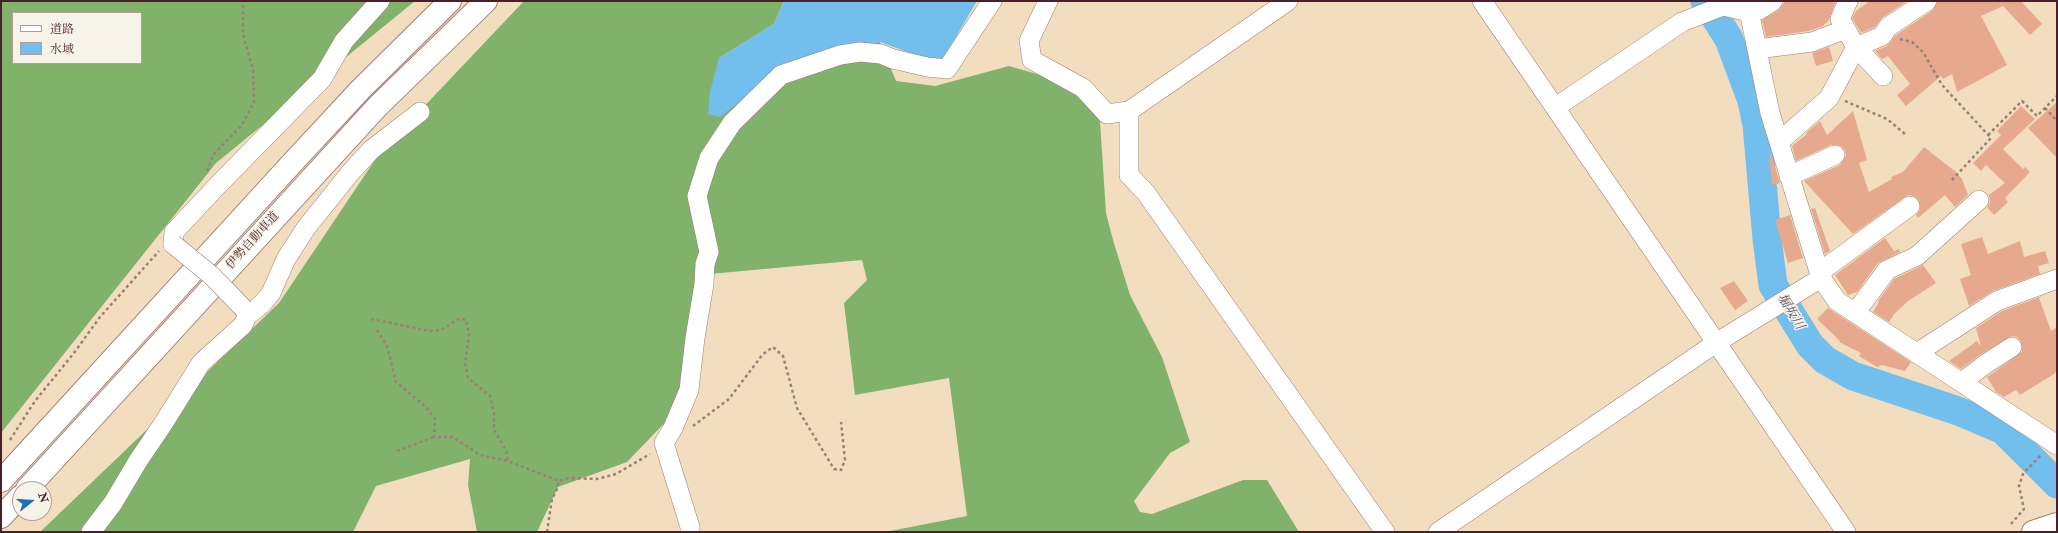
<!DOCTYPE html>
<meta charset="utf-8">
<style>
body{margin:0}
#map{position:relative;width:2058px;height:533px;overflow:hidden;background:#f2debf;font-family:"IM FELL Double Pica","Noto Serif JP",serif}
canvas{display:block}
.frame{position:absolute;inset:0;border:2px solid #4a1f2b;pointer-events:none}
.legend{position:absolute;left:12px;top:12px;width:130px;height:52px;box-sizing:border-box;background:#f7f3e8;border:1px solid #b29e9c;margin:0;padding:5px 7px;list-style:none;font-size:12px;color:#4a1f2b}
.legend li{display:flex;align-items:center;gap:8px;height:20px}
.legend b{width:20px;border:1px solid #b29e9c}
.north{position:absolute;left:12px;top:481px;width:40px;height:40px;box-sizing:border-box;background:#f7f3e8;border:1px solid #b29e9c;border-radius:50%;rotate:73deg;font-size:11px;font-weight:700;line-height:16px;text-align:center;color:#4a1f2b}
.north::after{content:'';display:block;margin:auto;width:14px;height:18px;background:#1f6fb2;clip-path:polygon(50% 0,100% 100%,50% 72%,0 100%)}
</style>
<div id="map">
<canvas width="2058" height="533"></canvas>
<div class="frame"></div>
<ul class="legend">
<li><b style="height:5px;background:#fff"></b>道路</li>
<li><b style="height:11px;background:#72beec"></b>水域</li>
</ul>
<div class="north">N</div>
</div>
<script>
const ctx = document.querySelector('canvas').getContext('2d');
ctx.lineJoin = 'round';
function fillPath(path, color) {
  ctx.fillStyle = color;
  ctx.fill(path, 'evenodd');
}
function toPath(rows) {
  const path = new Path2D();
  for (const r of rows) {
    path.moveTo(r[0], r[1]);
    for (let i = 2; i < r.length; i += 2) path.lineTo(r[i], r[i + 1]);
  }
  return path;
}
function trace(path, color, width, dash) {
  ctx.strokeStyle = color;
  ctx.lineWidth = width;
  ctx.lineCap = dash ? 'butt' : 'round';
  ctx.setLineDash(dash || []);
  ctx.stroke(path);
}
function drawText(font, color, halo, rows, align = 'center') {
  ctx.font = font + ' "IM FELL Double Pica","Noto Serif JP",serif';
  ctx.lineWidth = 3;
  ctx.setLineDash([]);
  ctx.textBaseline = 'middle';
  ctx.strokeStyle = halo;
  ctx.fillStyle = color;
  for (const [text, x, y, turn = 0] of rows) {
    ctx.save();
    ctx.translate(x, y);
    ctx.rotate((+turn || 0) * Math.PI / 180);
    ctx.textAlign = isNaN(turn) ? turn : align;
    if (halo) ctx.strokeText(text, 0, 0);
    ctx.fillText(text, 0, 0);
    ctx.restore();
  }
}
const forest = toPath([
 [1,1,415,1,216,163,1,433],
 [13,13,141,13,141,63,13,63],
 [524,1,784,1,774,24,719,58,765,81,853,45,880,42,896,81,935,86,1009,66,1047,77,1089,101,1100,121,1106,213,1113,240,1130,295,1162,357,1190,442,1170,453,1134,501,1140,512,1152,514,1243,480,1267,480,1299,532,885,532,967,516,949,378,855,395,844,303,867,280,862,260,710,274,676,411,627,462,558,487,537,532,477,532,468,485,470,459,376,486,353,532,40,532,279,303,379,154]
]);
const water = toPath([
 [784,1,977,1,940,64,880,42,853,45,765,81,720,117,708,114,710,92,719,58,774,24]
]);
const river = toPath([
 [1705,1,1729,39,1752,101,1757,125,1767,239,1773,285,1810,345,1825,360,1853,376,1958,411,2003,430,2057,484]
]);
const building = toPath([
 [1785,1,1836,1,1829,20,1823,26,1809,31,1766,37,1762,20,1779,10],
 [1870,1,1907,1,1882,18,1875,27,1861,33,1852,18,1856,11],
 [1938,1,2021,1,2042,24,2030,35,2003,6,1981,16,2007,65,1957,92,1952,74,1943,79,1941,76,1906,106,1897,95,1910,84,1888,56,1882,59,1875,51,1887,46,1896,35,1933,10],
 [1829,47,1833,61,1816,66,1812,53],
 [2057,102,2057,158,2028,128],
 [2021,106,2035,119,2003,149,2023,169,2025,167,2030,172,2005,198,2008,202,1994,215,1987,207,1990,203,1989,195,2005,183,1986,165,1981,171,1973,163,2001,135,1997,131],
 [1853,111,1867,160,1859,163,1869,192,1892,179,1891,177,1903,172,1924,147,1956,172,1962,179,1968,195,1955,207,1945,195,1918,218,1916,215,1920,210,1919,200,1914,196,1908,195,1853,234,1804,181,1840,165,1846,156,1845,150,1841,146,1831,145,1796,161,1792,146,1807,134,1806,133,1820,121,1827,135],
 [1771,154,1780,183,1772,185,1769,155],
 [1815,208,1830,251,1825,254,1811,209],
 [1790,215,1803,258,1788,263,1775,220],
 [1982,237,1988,254,2020,241,2024,257,2045,251,2049,263,2038,266,2040,274,1993,291,1969,306,1960,279,1971,275,1961,244],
 [1885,238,1894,251,1899,249,1900,252,1878,263,1857,292,1848,295,1835,275],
 [1923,265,1936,283,1908,301,1894,314,1889,322,1873,312,1879,302,1878,301,1894,279],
 [1734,281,1748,301,1735,310,1720,288],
 [2042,296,2039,298,2051,331,2057,327,2057,370,2054,374,2020,395,2016,390,2004,397,1996,392,1987,377,2022,352,2021,341,2017,337,2012,336,1981,354,1961,369,1949,361,1977,341,1981,346,1976,328,2002,311],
 [1828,308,1911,362,1905,371,1882,365,1877,367,1859,356,1861,353,1839,342,1840,341,1817,319]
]);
const path = toPath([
 [1900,39,1912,42,1923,52,1942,85,1991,138,1951,181],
 [1845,101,1887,119,1905,134],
 [2045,108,2057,121],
 [1988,135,2022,101,2037,116,2057,96],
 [207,171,213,155,242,125,254,102,253,70,243,34,243,1],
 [371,319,430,331,441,330,460,318,466,320,469,335,465,363,468,378,490,396,494,413,494,429,506,451,508,461],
 [377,330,387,346,396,382,426,407,435,419,434,437,453,437,480,455,508,461,559,481,569,478,597,479,616,474,650,454],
 [693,426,729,399,763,354,773,347,783,356,797,408,834,469,841,470,845,460,841,422],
 [10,440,35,401,74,353,100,317,159,251],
 [397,451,434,437],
 [2011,524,2024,509,2019,486,2023,474,2042,454],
 [547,532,552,499,557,489,559,481]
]);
const minor = toPath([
 [1048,1,1029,41,1032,60,1083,88,1107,114,1129,111,1288,1],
 [1482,1,1846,532],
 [1747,1,1770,113,1821,278,1837,301,2057,445],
 [1757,49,1812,42,1846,29],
 [1883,76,1856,47,1882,36,1888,27,1927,1],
 [1556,107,1682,22,1723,6,1749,12,1759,10,1773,1],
 [1129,111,1129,175,1146,193,1385,532],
 [1779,142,1829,98,1856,47,1840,19,1848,1],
 [1789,176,1835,155],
 [173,244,174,232,218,185,322,79,344,41,380,1],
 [1855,313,1887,270,1917,256,1979,200],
 [247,316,262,304,271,293,286,259,306,228,350,173,371,150,420,112],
 [1917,353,1997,301,2057,279],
 [1962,382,1987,363,2012,347],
 [91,532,113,503,138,461,163,424,201,363,243,325,247,316,244,309],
 [690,532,690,527,664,443,673,428,689,390,695,338,704,284,705,264,709,252,697,196,709,158,732,123,781,75,840,55,860,52,881,54,893,59,927,67,947,69,992,1],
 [1438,532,1716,343,1821,278,1824,269,1910,206]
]);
const major = toPath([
 [2033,532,2057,524]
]);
const highway = toPath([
 [1,481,294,161,360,90,450,1],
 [27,489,377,107,486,1],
 [1,517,20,497]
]);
const minorBridge = toPath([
 [173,244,212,276,244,309]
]);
const streetNames = [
 ["伊勢自動車道",253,241,-48]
];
const waterNames = [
 ["堀坂川",1790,312,59]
];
fillPath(forest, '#80b26c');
fillPath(water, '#72beec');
trace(river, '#72beec', 29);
fillPath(building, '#e7a98d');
trace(minor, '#9e7e75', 20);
trace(major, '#9e7e75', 24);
trace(highway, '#9e7e75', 24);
trace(path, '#9e7e75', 2.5, [3, 3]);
trace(minor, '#fff', 19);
trace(major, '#fff', 22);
trace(highway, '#fff', 22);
trace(minorBridge, '#9e7e75', 20, []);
trace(minorBridge, '#fff', 19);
drawText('12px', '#4a1f2b', '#f7f3e8', streetNames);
drawText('italic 13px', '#564f65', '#f7f3e8', waterNames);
</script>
